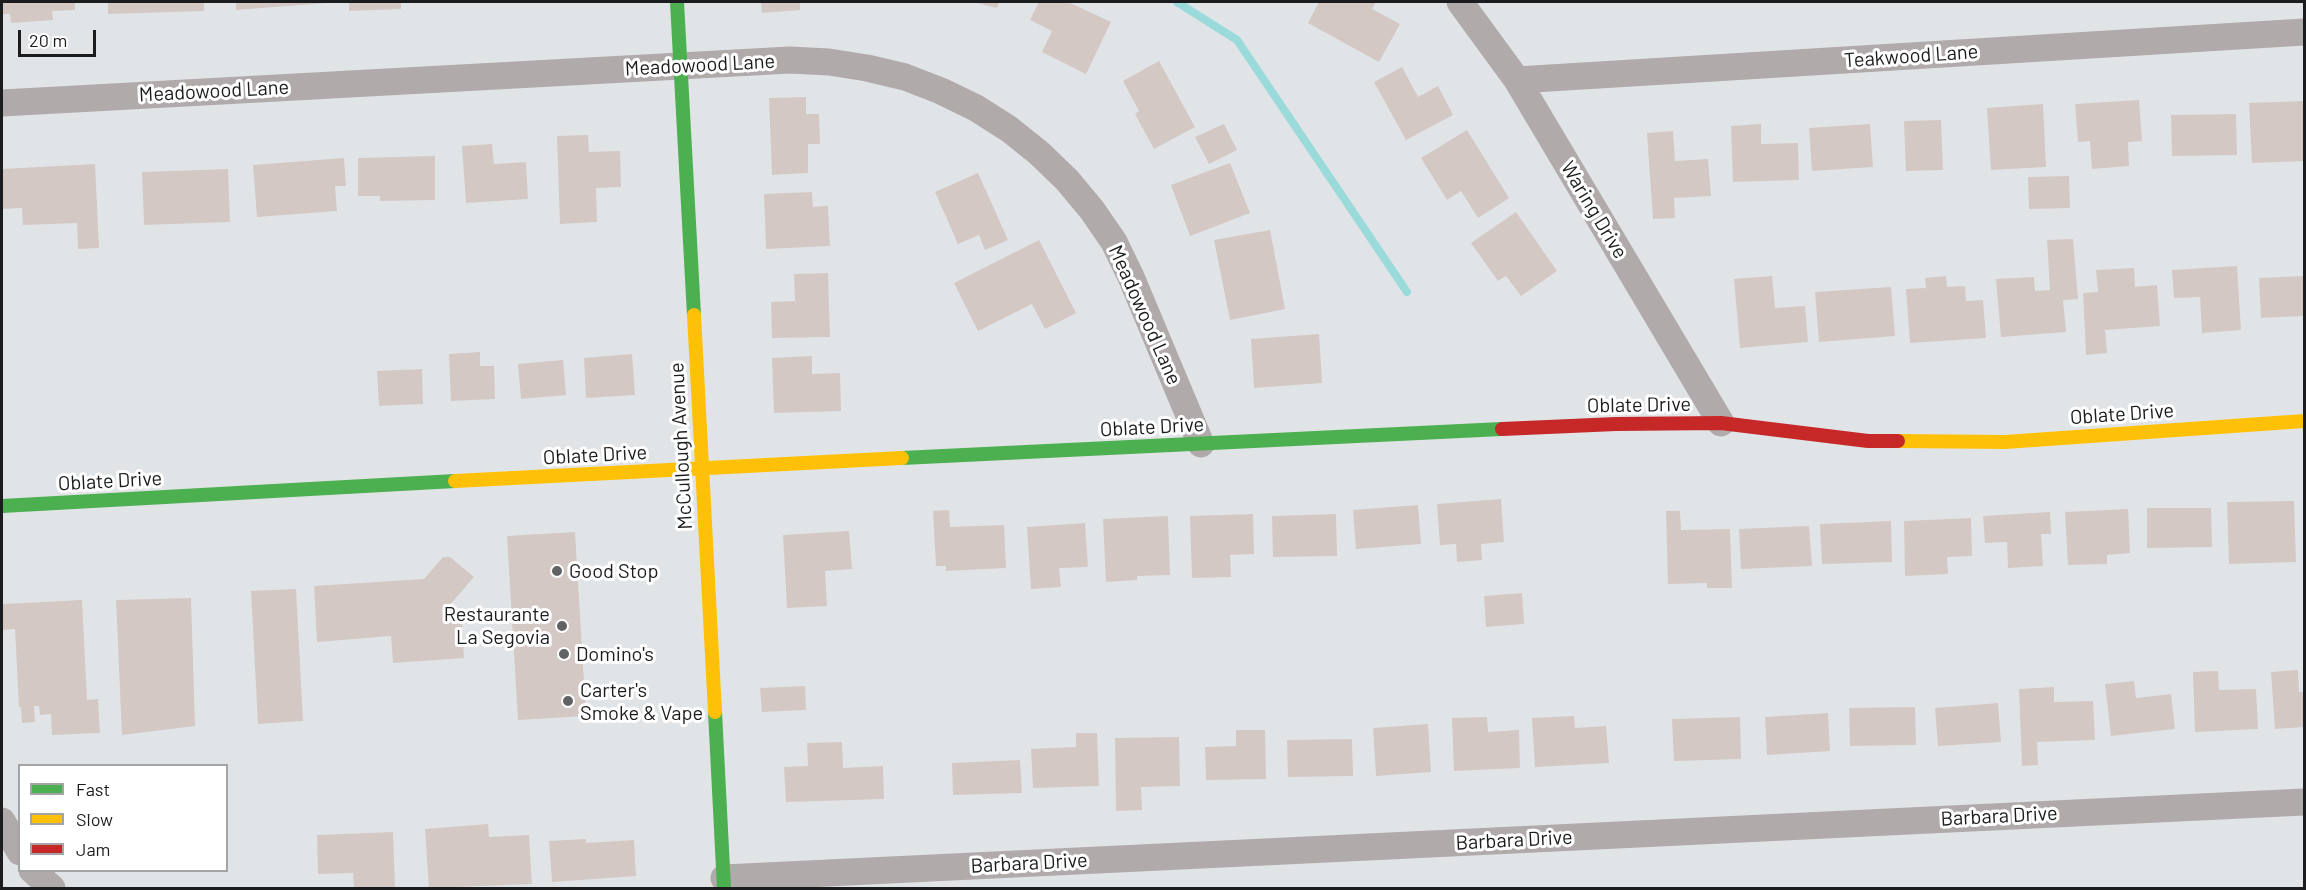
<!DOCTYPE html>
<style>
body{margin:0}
#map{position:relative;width:2306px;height:890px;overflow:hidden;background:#e1e4e7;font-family:Barlow,sans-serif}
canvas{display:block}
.frame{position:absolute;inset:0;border:3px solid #1a1c1e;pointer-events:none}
.legend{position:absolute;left:18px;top:764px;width:210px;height:108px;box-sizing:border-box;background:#fff;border:2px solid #a3a4a5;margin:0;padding:8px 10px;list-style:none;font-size:18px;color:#1a1c1e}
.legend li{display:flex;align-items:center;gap:12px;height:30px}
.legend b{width:30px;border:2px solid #a3a4a5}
.scale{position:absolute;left:18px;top:30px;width:78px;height:27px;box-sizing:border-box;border:3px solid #1a1c1e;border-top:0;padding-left:8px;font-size:18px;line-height:21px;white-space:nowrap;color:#1a1c1e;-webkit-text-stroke:4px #fff;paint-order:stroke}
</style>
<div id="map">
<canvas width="2306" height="890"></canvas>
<div class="frame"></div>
<ul class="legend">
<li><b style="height:8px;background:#4caf50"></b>Fast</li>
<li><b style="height:8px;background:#ffc107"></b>Slow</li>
<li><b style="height:8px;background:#c62828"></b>Jam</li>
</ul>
<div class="scale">20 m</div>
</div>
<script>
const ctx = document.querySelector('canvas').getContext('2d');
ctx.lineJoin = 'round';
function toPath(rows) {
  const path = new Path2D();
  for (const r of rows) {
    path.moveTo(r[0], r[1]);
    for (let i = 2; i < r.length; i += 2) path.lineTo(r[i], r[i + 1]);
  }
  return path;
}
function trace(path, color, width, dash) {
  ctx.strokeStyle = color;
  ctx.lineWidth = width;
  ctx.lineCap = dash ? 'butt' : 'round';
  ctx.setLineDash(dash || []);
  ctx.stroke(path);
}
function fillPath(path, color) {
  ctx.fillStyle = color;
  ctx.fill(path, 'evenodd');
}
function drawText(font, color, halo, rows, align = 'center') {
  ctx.font = font + ' Barlow,sans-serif';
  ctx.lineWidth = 6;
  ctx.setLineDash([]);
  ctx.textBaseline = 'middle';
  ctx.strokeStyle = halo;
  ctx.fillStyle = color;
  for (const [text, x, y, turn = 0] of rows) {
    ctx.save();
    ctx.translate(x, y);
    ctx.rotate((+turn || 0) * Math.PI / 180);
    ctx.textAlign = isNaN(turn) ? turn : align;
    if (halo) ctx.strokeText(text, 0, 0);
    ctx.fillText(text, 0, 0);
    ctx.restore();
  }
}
const stream = toPath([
 [1177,2,1237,40,1407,292]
]);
const building = toPath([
 [2,2,75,2,75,10,52,11,53,20,11,23,10,14,2,14],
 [108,2,204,2,204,11,108,14],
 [236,2,327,2,327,3,236,10],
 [349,2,401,2,401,9,349,11],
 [761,2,800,2,800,10,762,13],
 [973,2,999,2,997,8],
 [1039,2,1068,2,1111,22,1086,74,1042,52,1052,31,1030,20],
 [1319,2,1376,2,1372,9,1400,24,1379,62,1308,23],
 [1159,61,1195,127,1154,149,1135,114,1139,111,1123,81],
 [1402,67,1418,97,1438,86,1453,115,1406,140,1374,82],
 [806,97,806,114,819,114,820,144,808,144,808,173,772,175,769,98],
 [2139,100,2142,141,2128,142,2129,166,2092,169,2090,141,2078,142,2075,104],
 [2304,101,2304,161,2252,163,2249,103],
 [2043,104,2046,167,1991,170,1987,108],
 [2236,114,2237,155,2172,156,2171,115],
 [1941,120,1943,170,1906,171,1904,121],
 [1224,124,1237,150,1209,164,1195,137],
 [1761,124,1761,144,1798,143,1799,180,1733,182,1731,126],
 [1870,124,1873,167,1812,171,1809,128],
 [1467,130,1509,198,1478,218,1461,191,1447,200,1421,158],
 [1673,131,1675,161,1708,159,1711,196,1674,198,1675,218,1653,219,1647,133],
 [588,135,589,152,620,151,621,187,596,188,597,222,560,224,557,136],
 [492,144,494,164,526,162,528,199,466,203,462,146],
 [435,156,435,200,380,201,380,196,358,196,358,158],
 [344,158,346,186,335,186,337,211,257,217,253,165],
 [1230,163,1250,213,1190,236,1171,185],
 [95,164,99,248,78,249,77,223,23,225,22,208,2,209,2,169],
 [228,169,230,222,144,225,142,172],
 [978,173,1008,240,985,250,979,235,958,244,935,192],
 [2069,176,2070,208,2029,209,2028,177],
 [812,192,813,207,828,206,830,246,766,249,764,194],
 [1516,212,1557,271,1521,296,1506,276,1498,281,1471,243],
 [1270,230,1285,309,1230,320,1214,240],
 [2073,239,2078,299,2063,300,2066,332,2001,337,1996,279,2034,277,2035,291,2050,290,2047,240],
 [1039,240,1076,313,1045,329,1032,304,978,331,954,283],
 [2237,266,2241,330,2202,333,2200,297,2174,298,2172,270],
 [2134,268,2135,287,2157,285,2160,326,2105,330,2107,353,2086,355,2083,293,2098,292,2096,270],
 [828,273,830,337,772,338,771,302,795,301,794,274],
 [1772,276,1775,308,1805,306,1808,342,1740,348,1734,279],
 [1946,276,1947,287,1965,286,1966,301,1983,300,1986,338,1910,343,1906,289,1926,288,1925,278],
 [2304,276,2304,316,2261,318,2259,278],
 [1891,287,1895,336,1819,342,1815,292],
 [1319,334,1322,383,1254,388,1251,339],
 [480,352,480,366,494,366,495,399,451,401,449,354],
 [632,354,635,395,586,398,584,358],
 [812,356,812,374,840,373,841,411,774,413,772,358],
 [563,360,566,395,521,399,518,364],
 [422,369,423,404,379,406,377,371],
 [1501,499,1504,542,1481,544,1482,560,1457,562,1456,544,1440,545,1437,504],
 [2294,501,2296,562,2229,564,2227,502],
 [1418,505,1421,544,1356,549,1353,510],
 [2147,508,2211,508,2212,547,2147,548],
 [2128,509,2130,553,2107,555,2107,564,2068,565,2065,512],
 [949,510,950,527,1004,525,1006,568,946,571,946,566,936,566,933,511],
 [1666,511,1680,511,1681,530,1730,529,1732,588,1707,588,1707,583,1668,584],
 [2050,512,2051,534,2041,534,2043,566,2008,568,2007,542,1985,543,1983,516],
 [1253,514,1254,554,1230,555,1231,577,1192,578,1190,516],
 [1336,514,1337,556,1273,557,1272,516],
 [1168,516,1170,575,1137,576,1137,580,1106,582,1103,519],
 [1971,518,1972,556,1947,557,1948,574,1905,576,1904,521],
 [1891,521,1892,562,1822,564,1820,524],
 [1085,523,1088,567,1059,568,1061,587,1031,589,1027,527],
 [1809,526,1812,566,1741,569,1739,529],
 [849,531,852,569,825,571,827,606,787,608,783,535],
 [575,532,586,716,518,720,507,536],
 [443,557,450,557,474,577,448,607,453,610,461,610,464,658,393,663,391,636,317,642,314,586,424,579],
 [296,589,303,721,258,724,251,591],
 [1522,593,1524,624,1486,627,1484,596],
 [191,598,195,726,122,735,116,600],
 [82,600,87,700,98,699,100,733,52,735,51,714,40,715,39,706,34,706,35,722,22,723,21,707,19,707,15,629,2,630,2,604],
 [2298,670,2299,692,2304,692,2304,727,2275,729,2271,672],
 [2218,671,2219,690,2256,689,2258,729,2195,732,2193,672],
 [2134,681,2136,698,2171,694,2175,729,2111,736,2105,684],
 [805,686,806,710,762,712,760,688],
 [2054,687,2054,702,2093,701,2095,740,2037,742,2038,765,2022,766,2019,689],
 [1998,703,2001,742,1938,746,1935,708],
 [1915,707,1916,745,1850,746,1849,708],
 [1828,713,1830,751,1767,755,1765,717],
 [1574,716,1575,728,1606,726,1609,763,1535,767,1532,718],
 [1487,717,1488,732,1519,730,1520,768,1454,771,1452,718],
 [1740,717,1741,759,1674,761,1672,719],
 [1428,724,1431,772,1376,776,1373,728],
 [1236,730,1265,730,1266,779,1206,780,1205,747,1236,746],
 [1076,733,1097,733,1099,786,1033,788,1031,749,1076,747],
 [1179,737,1180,786,1141,787,1142,810,1116,811,1115,738],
 [1352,739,1353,776,1288,777,1287,740],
 [842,742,843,768,883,766,884,799,786,802,784,767,808,766,807,743],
 [1020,760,1022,793,953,795,952,763],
 [488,824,489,837,529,835,532,884,429,888,425,829],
 [393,832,395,888,354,888,353,873,318,874,317,835],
 [586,839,586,843,634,840,636,876,552,882,549,841]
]);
const street = toPath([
 [1460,2,1517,80,1721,423],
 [1517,80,2304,32],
 [2,103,790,60,829,62,867,68,905,77,941,91,976,108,1009,129,1039,153,1067,180,1092,210,1114,242,1131,277,1201,444],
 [2,821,20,852],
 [32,870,52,888],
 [724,878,2304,802]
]);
const fast = toPath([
 [677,2,694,315],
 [902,458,1502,429],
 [2,506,455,481],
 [715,712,724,888]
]);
const slow = toPath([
 [694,315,715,712],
 [1898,441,2005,442,2304,421],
 [455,481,902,458]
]);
const jam = toPath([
 [1502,429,1616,424,1721,423,1868,441,1898,441]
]);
const markers = [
 [557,571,6,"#606264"],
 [562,626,6,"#606264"],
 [564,654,6,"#606264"],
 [568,701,6,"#606264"]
];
const streetNames = [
 ["Teakwood Lane",1911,56,-4],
 ["Meadowood Lane",700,65,-3],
 ["Meadowood Lane",214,91,-3],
 ["Waring Drive",1594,210,59],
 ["Meadowood Lane",1145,315,66],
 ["Oblate Drive",1639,405,-1],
 ["Oblate Drive",2122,414,-4],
 ["Oblate Drive",1152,427,-3],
 ["McCullough Avenue",681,446,-93],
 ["Oblate Drive",595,455,-3],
 ["Oblate Drive",110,481,-3],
 ["Barbara Drive",1999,816,-3],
 ["Barbara Drive",1514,840,-3],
 ["Barbara Drive",1029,863,-3]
];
const poiNames = [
 ["Good Stop",569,571],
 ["Restaurante",550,614,"right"],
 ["La Segovia",550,637,"right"],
 ["Domino's",576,654],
 ["Carter's",580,690],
 ["Smoke & Vape",580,713]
];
trace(stream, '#9adadb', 8);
fillPath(building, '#d4c8c5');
trace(street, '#b1aaab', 27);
trace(fast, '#4caf50', 14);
trace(slow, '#ffc107', 14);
trace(jam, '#c62828', 14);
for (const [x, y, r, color] of markers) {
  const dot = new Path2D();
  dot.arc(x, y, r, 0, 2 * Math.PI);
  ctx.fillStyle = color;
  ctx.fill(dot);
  trace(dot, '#fff', 2);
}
drawText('20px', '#1a1c1e', '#fff', streetNames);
drawText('20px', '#1a1c1e', '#fff', poiNames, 'left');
</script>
